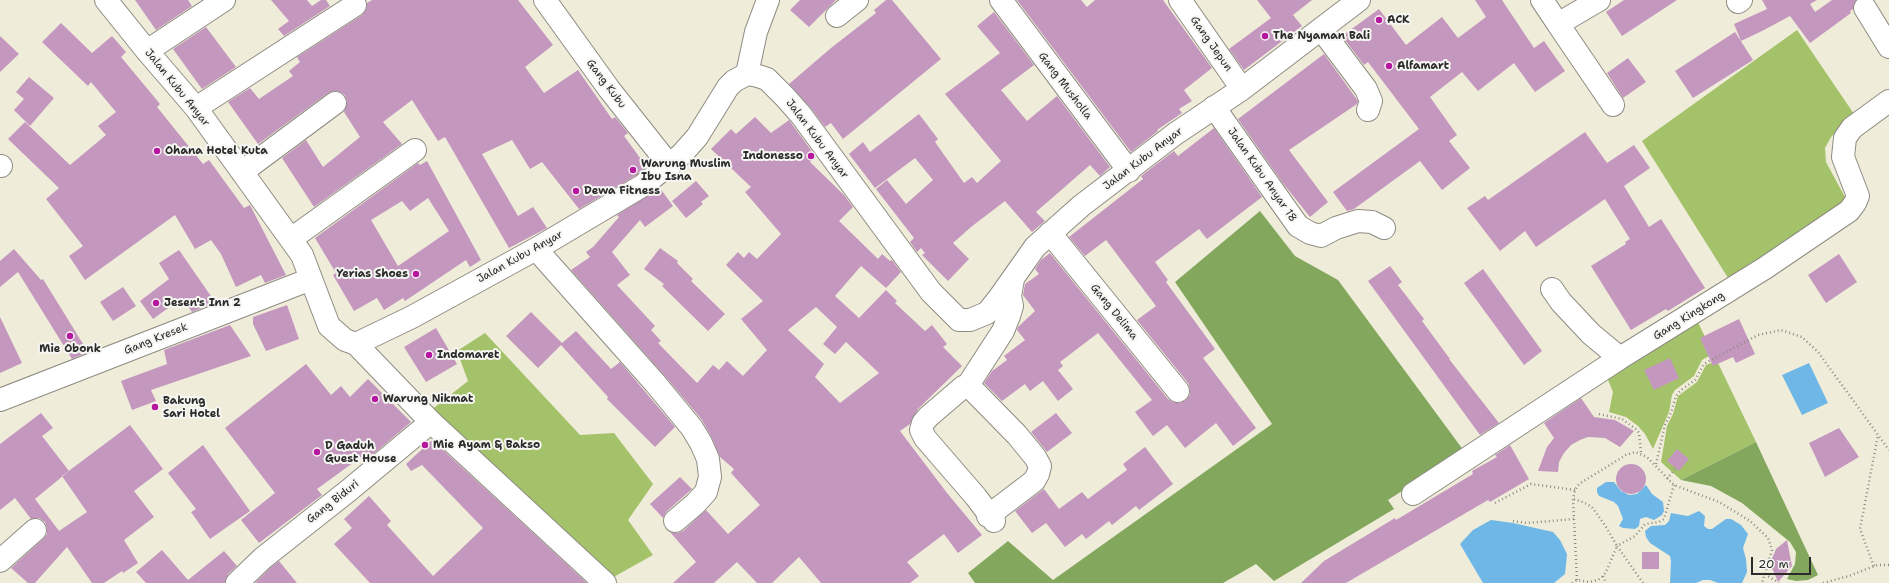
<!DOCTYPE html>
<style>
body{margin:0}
#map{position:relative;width:1889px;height:583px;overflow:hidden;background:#f0ecda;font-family:"Shantell Sans",sans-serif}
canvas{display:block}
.scale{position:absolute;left:1751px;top:557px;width:60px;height:18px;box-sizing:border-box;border:2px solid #2b2b2b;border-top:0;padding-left:5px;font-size:12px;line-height:14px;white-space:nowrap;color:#2b2b2b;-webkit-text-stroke:3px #f6f6f2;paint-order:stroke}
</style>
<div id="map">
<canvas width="1889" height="583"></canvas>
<div class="scale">20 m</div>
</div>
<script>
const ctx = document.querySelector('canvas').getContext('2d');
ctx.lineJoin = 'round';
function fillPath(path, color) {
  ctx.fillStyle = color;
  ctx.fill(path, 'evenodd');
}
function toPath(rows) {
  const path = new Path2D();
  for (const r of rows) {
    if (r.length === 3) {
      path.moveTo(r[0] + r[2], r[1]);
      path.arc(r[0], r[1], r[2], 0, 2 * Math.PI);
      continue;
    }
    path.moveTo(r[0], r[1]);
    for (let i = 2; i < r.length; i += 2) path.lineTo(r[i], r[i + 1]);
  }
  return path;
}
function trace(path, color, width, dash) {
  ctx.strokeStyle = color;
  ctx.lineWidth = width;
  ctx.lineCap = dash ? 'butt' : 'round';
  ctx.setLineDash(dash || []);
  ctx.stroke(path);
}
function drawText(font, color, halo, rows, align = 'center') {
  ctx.font = font + ' "Shantell Sans",sans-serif';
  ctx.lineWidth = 4;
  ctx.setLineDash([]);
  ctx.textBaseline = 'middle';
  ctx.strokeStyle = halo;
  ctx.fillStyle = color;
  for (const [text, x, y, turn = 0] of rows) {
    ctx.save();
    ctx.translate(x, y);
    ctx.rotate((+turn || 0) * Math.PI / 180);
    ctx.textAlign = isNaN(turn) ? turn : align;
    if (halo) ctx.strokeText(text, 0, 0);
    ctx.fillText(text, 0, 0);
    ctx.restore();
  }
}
const green = toPath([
 [1797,30,1854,114,1831,137,1825,148,1826,162,1846,199,1730,281,1642,141],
 [1696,318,1713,354,1702,360,1694,376,1675,390,1672,395,1669,412,1653,449,1645,434,1638,426,1626,417,1609,412,1613,392,1606,375],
 [485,333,580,435,614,433,653,484,628,520,653,555,610,579,430,411,468,381,457,351],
 [1717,361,1756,442,1681,480,1661,462,1667,426,1673,414,1678,396,1697,382,1706,365]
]);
const forest = toPath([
 [1260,211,1295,256,1338,280,1464,451,1388,500,1394,509,1274,581,1256,564,1223,583,975,583,968,573,1008,541,1053,580,1272,424,1175,282],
 [1756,442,1818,575,1808,580,1796,581,1787,579,1795,564,1796,552,1790,542,1742,503,1711,486,1681,480]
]);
const water = toPath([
 [1809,363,1828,403,1802,415,1782,375],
 [1606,482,1614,482,1621,491,1629,495,1637,494,1646,485,1652,494,1663,502,1664,511,1662,515,1654,520,1646,517,1640,519,1639,526,1635,529,1623,528,1619,526,1623,519,1618,506,1614,502,1599,496,1597,492,1597,488],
 [1699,511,1705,516,1704,526,1708,529,1712,529,1726,519,1731,519,1741,525,1748,534,1743,548,1746,559,1747,572,1742,583,1718,583,1710,580,1703,580,1696,583,1670,583,1671,561,1670,556,1650,543,1646,537,1645,531,1651,526,1665,525,1669,521,1671,513,1688,516],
 [1491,520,1513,523,1553,532,1560,540,1567,554,1565,574,1554,583,1483,583,1460,544,1473,530]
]);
const building = toPath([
 [135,0,188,0,192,6,156,30],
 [271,0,307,0,312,6,321,0,326,0,330,6,284,36,278,29,289,21],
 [372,0,518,0,553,45,525,67,544,93,578,70,612,119,615,117,628,133,624,136,646,166,645,168,635,176,579,209,542,162,530,169,512,140,482,154,518,216,533,207,547,228,509,248,445,137,438,141,412,100,383,122,402,144,314,207,282,158,306,140,323,167,360,137,344,112,347,102,345,95,340,92,334,91,328,93,258,144,228,102,250,88,259,99,293,76,289,71,300,62,297,57,362,15,366,10,367,3],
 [800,0,836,0,809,27,790,10],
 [886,0,892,0,941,59,843,139,831,123,825,127,810,107,789,84,831,48,876,13,874,10],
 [1017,0,1081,0,1087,7,1095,0,1163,0,1212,68,1184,90,1192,101,1179,109,1182,113,1157,130,1158,131,1131,152],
 [1257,0,1312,0,1293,15,1302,26,1244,70,1229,49,1271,18],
 [1475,0,1502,0,1534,48,1544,41,1565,71,1535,92,1514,63,1478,91,1462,72,1430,97,1457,135,1449,141,1470,168,1442,190,1420,161,1354,209,1347,211,1333,192,1419,129,1368,62,1364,65,1342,36,1379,9,1406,45,1442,17,1458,38,1486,17],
 [1624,0,1677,0,1622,36,1606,12],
 [1762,0,1817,0,1810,4,1815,12,1832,0,1856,0,1853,9,1850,11,1851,13,1810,43,1790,16,1764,30,1741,41,1734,24,1767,9],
 [994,12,1034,65,1001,90,1027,121,1057,96,1110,167,1100,176,1090,165,1036,212,1045,221,1032,232,1005,201,971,227,953,243,969,259,948,281,922,255,925,253,921,248,917,252,910,242,914,238,876,189,887,180,906,204,933,180,915,158,875,188,849,154,863,142,870,152,919,114,938,139,935,142,964,183,972,177,977,183,1001,161,945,94,1000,53,977,26],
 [61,23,92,53,112,36,126,52,121,57,160,104,157,107,203,164,209,160,244,208,250,205,286,275,265,283,261,275,236,287,221,254,211,240,195,249,175,215,85,280,69,256,83,246,46,199,59,188,8,139,25,122,70,165,106,135,98,126,116,112,91,82,88,86,42,42],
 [206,27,236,67,202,89,173,49],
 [1735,32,1753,60,1693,98,1675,71],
 [0,36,19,54,0,72],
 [1324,54,1358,101,1357,104,1289,150,1328,202,1310,217,1282,182,1238,119],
 [1628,58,1646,82,1623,98,1607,73],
 [29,77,54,98,30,126,14,110,24,99,16,92],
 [755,117,771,133,789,120,816,157,810,162,844,195,853,207,839,221,878,259,882,254,890,261,892,260,901,272,886,288,861,266,835,296,859,318,886,290,897,301,895,303,925,331,932,325,947,344,943,347,962,366,918,409,910,424,900,431,947,493,982,535,958,553,944,534,907,562,919,576,910,583,821,583,799,557,772,583,757,583,737,562,714,583,673,583,696,562,670,532,677,533,683,531,706,510,728,534,760,505,731,473,734,469,720,457,712,438,702,420,664,375,571,270,590,257,586,252,593,247,619,217,617,215,660,188,673,206,645,227,640,220,612,252,630,275,617,285,655,326,651,330,661,341,658,343,697,383,713,365,719,370,727,361,743,376,767,350,741,319,763,301,726,265,738,252,744,258,749,252,757,259,781,234,745,192,751,187,711,149,731,129,736,134],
 [816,307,837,327,823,344,835,354,846,342,879,373,840,403,815,377,824,364,788,330],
 [1214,128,1262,197,1207,239,1199,229,1155,262,1168,280,1166,282,1215,349,1203,358,1256,428,1233,446,1216,423,1185,448,1167,425,1153,436,1135,412,1152,400,1098,333,1060,362,1063,366,1058,370,1073,389,1058,401,1043,381,1030,391,1025,384,1002,401,984,383,992,371,1007,360,1004,356,1025,340,1017,330,1018,327,1035,311,1023,295,1025,284,1039,274,1035,269,1041,260,1050,253,1049,252,1168,399,1173,402,1180,403,1186,400,1190,395,1190,389,1188,383,1137,320,1156,306,1106,240,1085,256,1069,237,1143,179,1141,176,1174,151,1178,156],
 [1585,132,1607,163,1634,145,1650,168,1624,186,1649,227,1661,219,1705,288,1668,311,1666,309,1631,330,1591,266,1626,244,1625,242,1630,239,1605,199,1536,247,1525,231,1500,251,1467,208,1485,196,1488,200],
 [427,161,481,260,470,267,466,260,405,301,403,298,384,310,377,298,354,311,333,275,336,273,315,238,418,163,420,165],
 [428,198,449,231,398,266,371,220,402,201,410,211],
 [696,181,709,196,701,202,703,204,686,218,672,201],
 [660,248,678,261,677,263,693,279,691,281,725,314,708,331,662,286,664,284,644,269],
 [14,249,41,280,43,279,88,352,72,359,18,272,0,287,0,261],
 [179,250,215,302,192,312,182,298,153,319,140,301,169,279,159,263],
 [1839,254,1857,282,1826,303,1808,275],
 [1390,266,1402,282,1398,285,1424,319,1422,321,1450,359,1449,359,1499,423,1480,435,1368,281],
 [1483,269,1542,351,1524,365,1464,283],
 [123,287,136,306,113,321,100,302],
 [287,305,299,339,266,351,253,324,253,317],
 [531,312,562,343,576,331,611,369,620,362,675,427,655,447,607,399,608,397,561,345,538,368,506,336],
 [0,317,22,363,0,373],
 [1739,319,1755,354,1736,363,1733,357,1713,366,1700,338],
 [230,325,251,356,151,390,156,401,132,410,121,381,167,364,164,350],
 [436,328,457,364,426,382,404,347],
 [1670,358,1679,378,1654,390,1644,370],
 [306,364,331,395,341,386,350,397,368,379,411,422,365,461,361,457,317,489,322,495,259,543,241,520,275,493,225,428],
 [1581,398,1594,417,1615,420,1634,431,1620,447,1605,438,1588,437,1580,440,1571,445,1564,453,1559,462,1558,472,1538,471,1547,447,1554,438,1544,423],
 [41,413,53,428,42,436,69,471,35,499,59,531,87,512,62,476,130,425,163,469,134,491,154,517,124,540,138,563,123,573,122,571,104,583,92,583,67,547,35,583,28,583,11,568,43,539,47,534,47,528,45,522,39,518,31,519,15,498,0,510,0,444],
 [1056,413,1072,433,1047,452,1031,432],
 [1839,428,1859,457,1825,477,1809,443],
 [432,440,505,507,587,583,370,583,334,544,352,528,344,519,369,496,391,521,387,525,433,576,483,528,422,465,411,471,406,464],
 [203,445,250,511,210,539,191,512,196,509,168,473],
 [1510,445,1529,479,1490,502,1488,500,1346,583,1301,583,1324,561,1395,518,1396,520,1473,474,1472,471,1497,457,1495,455],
 [1145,447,1173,484,1139,510,1136,506,1112,525,1109,521,1086,539,1082,534,1065,547,1046,523,1032,533,1015,511,1044,489,1059,509,1082,492,1088,499,1127,470,1123,464],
 [1677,449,1689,459,1679,471,1667,461],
 [1631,479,15],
 [680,477,692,489,667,511,663,518,650,504],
 [1787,540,1792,566,1778,582,1772,568,1771,561,1776,549],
 [162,550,188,580,224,551,237,566,228,574,225,583,146,583,136,572],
 [1642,552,1659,552,1659,569,1642,569],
 [279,561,297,583,255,583,271,567]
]);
const path = toPath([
 [1599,414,1622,419,1637,430,1639,433,1641,453],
 [1656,464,1665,425,1671,413,1676,396,1681,390,1695,380,1704,364,1758,335,1781,330,1802,337,1818,352,1889,450],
 [1667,479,1675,469],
 [1495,503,1531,484,1575,490],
 [1513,521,1527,523,1574,519],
 [1874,566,1860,529,1878,435],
 [1765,574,1779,583],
 [1603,576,1606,583],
 [1577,580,1573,499,1575,490,1579,484,1626,455,1635,452,1647,457,1674,485,1719,502,1750,521,1768,538,1772,550,1762,583],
 [1572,583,1577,580,1589,582,1598,580,1603,576,1606,572,1617,546,1606,527,1592,507,1583,502,1573,499],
 [1643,583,1617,546,1635,536,1645,524,1659,522,1664,519,1674,485],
 [1823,583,1849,576,1877,565,1889,565]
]);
const minor = toPath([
 [106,0,147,51,196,108,302,255,329,326,345,340,356,344,412,317,536,249,642,186,681,155,697,137,728,87,734,81,747,74,758,76,767,79,785,97,801,115,931,292,959,320,970,320,987,313,999,298,1035,247,1081,206,1175,134,1242,89,1359,0],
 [545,0,609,89,670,166],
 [1001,0,1129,171],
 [1180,0,1242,89],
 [1542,0,1558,24,1599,0],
 [1738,2,1741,0],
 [1865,8,1889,47],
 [837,16,857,0],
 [1558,24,1613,105],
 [1321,29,1366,89,1371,101,1368,110],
 [147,51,224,0],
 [747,74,756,32,768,0],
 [1214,107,1298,226,1310,233,1321,236,1336,228,1358,221,1372,222,1384,228],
 [196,108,355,5],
 [0,166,1,166],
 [242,172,335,103],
 [1050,233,1178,391],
 [291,239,415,150],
 [536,249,655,383,692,428,701,443,708,459,710,477,706,492,695,504,675,521],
 [1552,289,1561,302,1591,334,1620,358],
 [356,344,431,422,605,583],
 [968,385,1017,435,1035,457,1040,466,1038,474,1034,481,988,516],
 [0,400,311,279],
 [1413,494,1620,358,1765,268,1849,211,1855,203,1858,196,1843,157,1845,138,1852,128,1889,101],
 [994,521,976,497,925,438,921,430,923,423,928,417,963,387,968,385,1003,331,1009,316,1012,306,1010,296,1013,279],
 [0,561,35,530],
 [237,583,263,558,348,491,431,422]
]);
const markers = [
 [1379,20,4,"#b5179e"],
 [1265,36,4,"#b5179e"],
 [1389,66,4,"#b5179e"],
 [157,151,4,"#b5179e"],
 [811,156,4,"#b5179e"],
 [633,170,4,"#b5179e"],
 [576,191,4,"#b5179e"],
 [416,274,4,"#b5179e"],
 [156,303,4,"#b5179e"],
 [70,336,4,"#b5179e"],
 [429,355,4,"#b5179e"],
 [375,399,4,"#b5179e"],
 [155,407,4,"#b5179e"],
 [425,445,4,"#b5179e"],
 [317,452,4,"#b5179e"]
];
const poiNames = [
 ["ACK",1387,20],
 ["The Nyaman Bali",1273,36],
 ["Alfamart",1397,66],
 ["Ohana Hotel Kuta",165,151],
 ["Indonesso",803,156,"right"],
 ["Warung Muslim",641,164],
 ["Ibu Isna",641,177],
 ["Dewa Fitness",584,191],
 ["Yerias Shoes",408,274,"right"],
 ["Jesen's Inn 2",164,303],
 ["Mie Obonk",70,349,"center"],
 ["Indomaret",437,355],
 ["Warung Nikmat",383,399],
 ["Bakung",163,401],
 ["Sari Hotel",163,414],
 ["Mie Ayam & Bakso",433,445],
 ["D Gaduh",325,446],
 ["Guest House",325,459]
];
const streetNames = [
 ["Gang Jepun",1211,44,55],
 ["Gang Kubu",606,84,53],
 ["Gang Musholla",1065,86,53],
 ["Jalan Kubu Anyar",177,88,51],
 ["Jalan Kubu Anyar",817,139,53],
 ["Jalan Kubu Anyar",1143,159,-37],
 ["Jalan Kubu Anyar 18",1262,175,55],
 ["Jalan Kubu Anyar",520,257,-29],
 ["Gang Delima",1114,312,51],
 ["Gang Kingkong",1689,316,-32],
 ["Gang Kresek",156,339,-22],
 ["Gang Biduri",333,502,-38]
];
fillPath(green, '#a4c269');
fillPath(forest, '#83a85d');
fillPath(water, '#6eb7e6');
fillPath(building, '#c497be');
trace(minor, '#8e8c82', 24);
trace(path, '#8e8c82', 2.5, [1, 3]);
trace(minor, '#fff', 22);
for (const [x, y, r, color] of markers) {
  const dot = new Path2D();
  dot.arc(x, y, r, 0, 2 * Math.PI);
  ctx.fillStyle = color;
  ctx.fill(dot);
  trace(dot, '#f6f6f2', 1.5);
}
drawText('bold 11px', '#2b2b2b', '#f6f6f2', poiNames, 'left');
drawText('11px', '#2b2b2b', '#f6f6f2', streetNames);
</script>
